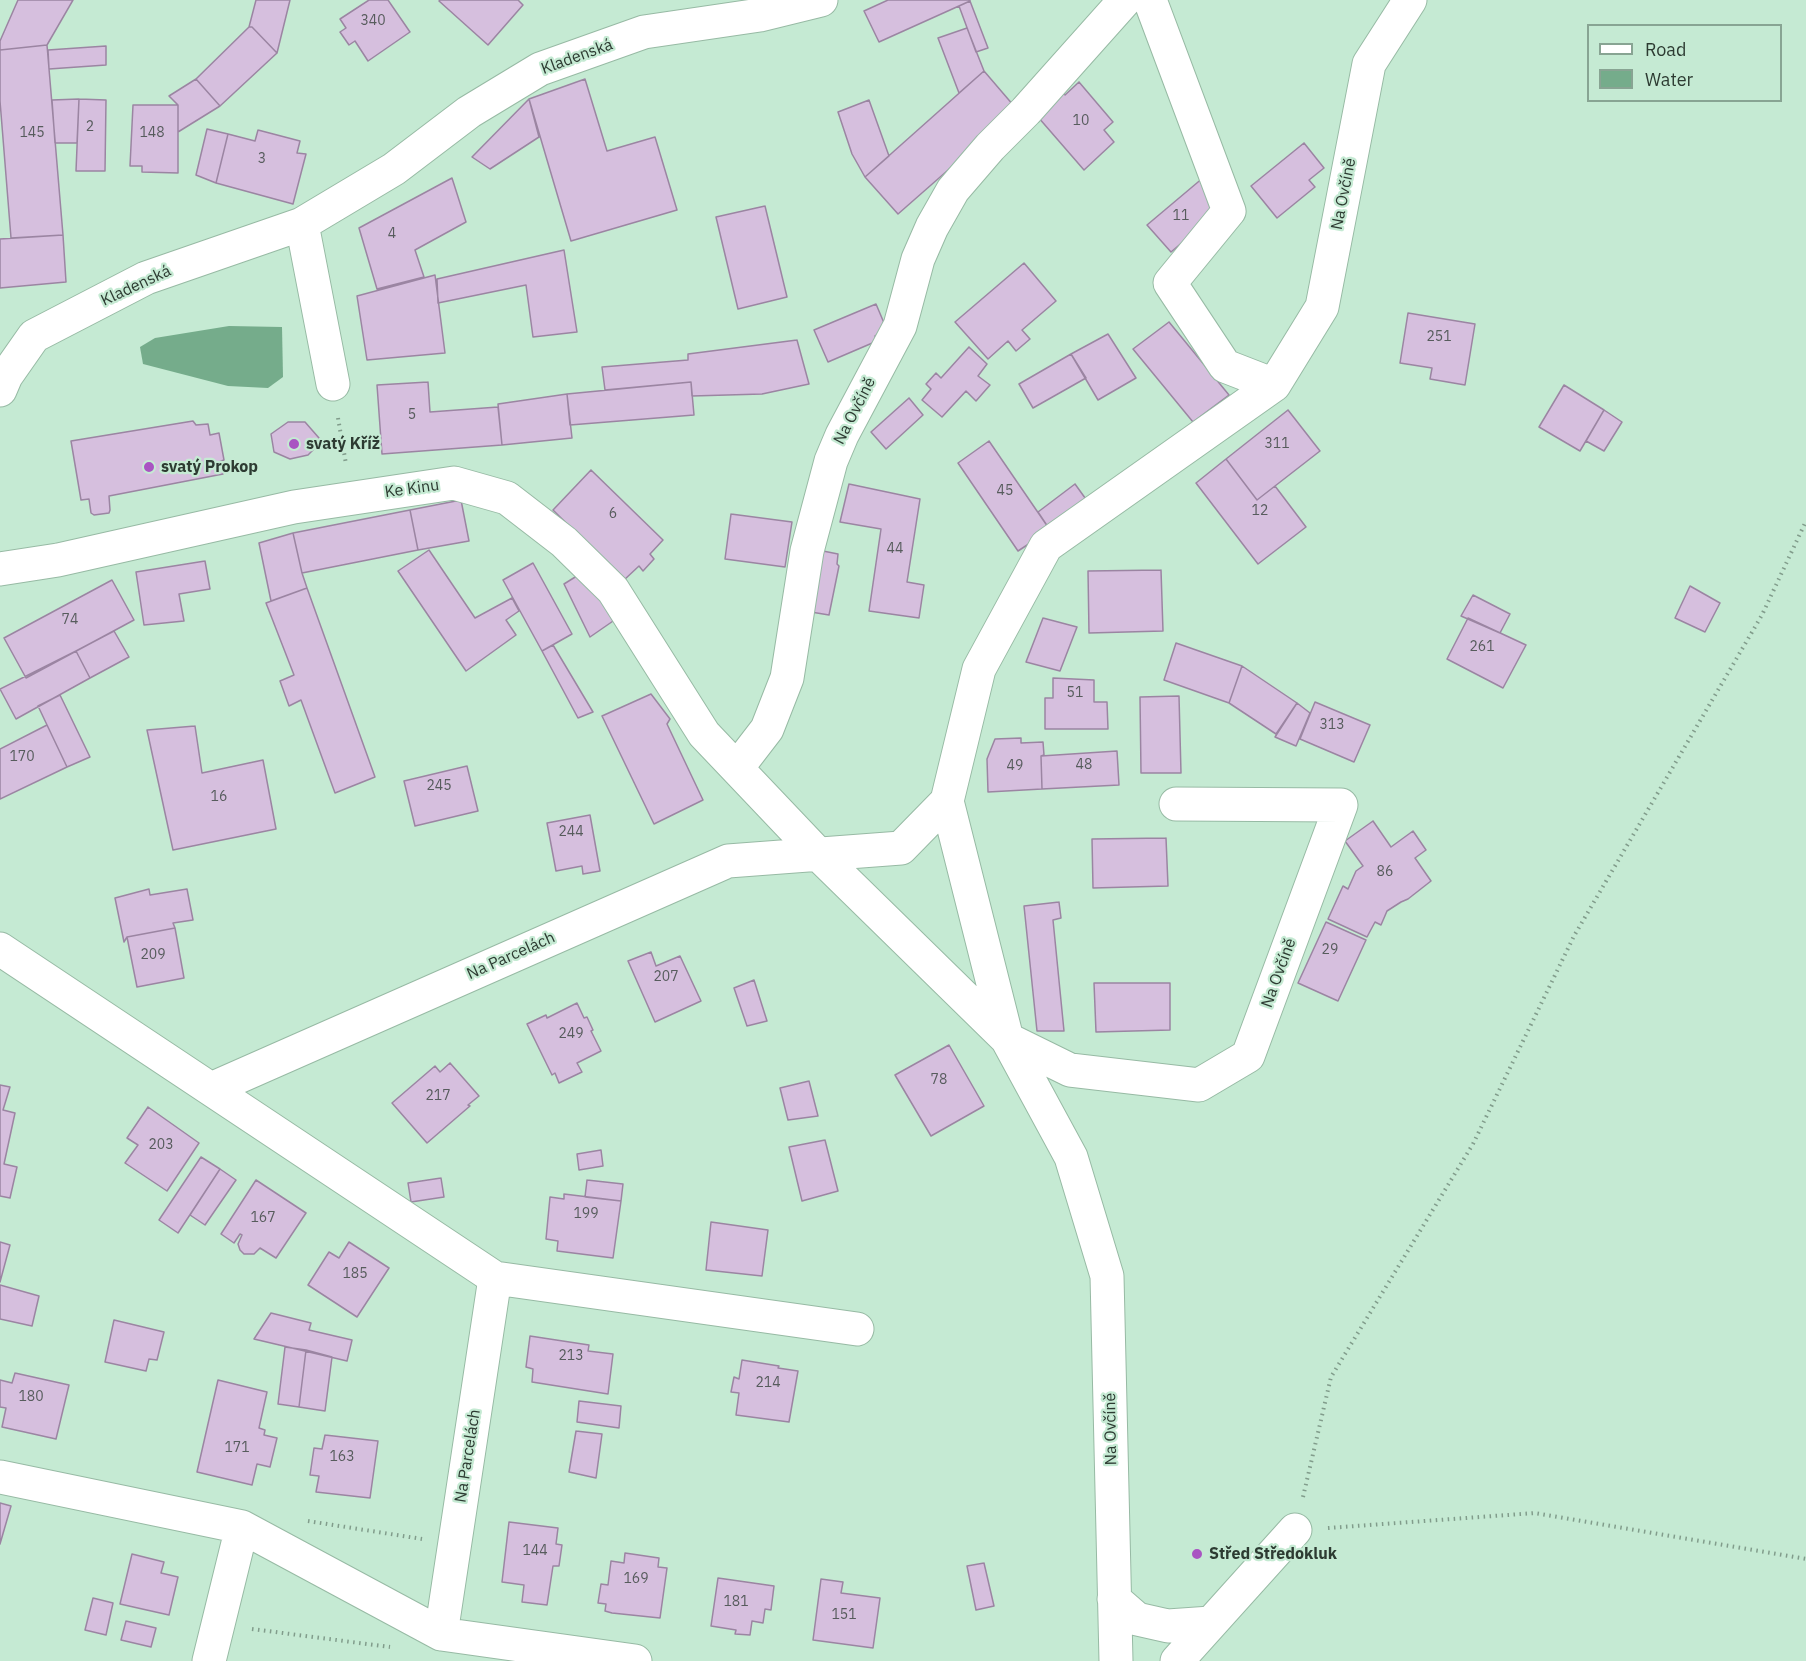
<!DOCTYPE html>
<meta charset="utf-8">
<style>
body{margin:0}
#map{position:relative;width:1806px;height:1661px;overflow:hidden;background:#c5ead3;font-family:"IBM Plex Sans",sans-serif}
canvas{display:block}
.legend{position:absolute;left:1587px;top:24px;width:195px;height:78px;box-sizing:border-box;background:#c5ead3;border:2px solid #88a493;margin:0;padding:8px 10px;list-style:none;font-size:18px;color:#2d3b32}
.legend li{display:flex;align-items:center;gap:12px;height:30px}
.legend b{width:30px;border:2px solid #88a493}
</style>
<div id="map">
<canvas width="1806" height="1661"></canvas>
<ul class="legend">
<li><b style="height:8px;background:#fff"></b>Road</li>
<li><b style="height:16px;background:#75ac8b"></b>Water</li>
</ul>
</div>
<script>
const ctx = document.querySelector('canvas').getContext('2d');
ctx.lineJoin = 'round';
function fillPath(path, color) {
  ctx.fillStyle = color;
  ctx.fill(path, 'evenodd');
}
function toPath(rows) {
  const path = new Path2D();
  for (const r of rows) {
    path.moveTo(r[0], r[1]);
    for (let i = 2; i < r.length; i += 2) path.lineTo(r[i], r[i + 1]);
  }
  return path;
}
function trace(path, color, width, dash) {
  ctx.strokeStyle = color;
  ctx.lineWidth = width;
  ctx.lineCap = dash ? 'butt' : 'round';
  ctx.setLineDash(dash || []);
  ctx.stroke(path);
}
function drawText(font, color, halo, rows, align = 'center') {
  ctx.font = font + ' "IBM Plex Sans",sans-serif';
  ctx.lineWidth = 4.5;
  ctx.setLineDash([]);
  ctx.textBaseline = 'middle';
  ctx.strokeStyle = halo;
  ctx.fillStyle = color;
  for (const [text, x, y, turn = 0] of rows) {
    ctx.save();
    ctx.translate(x, y);
    ctx.rotate((+turn || 0) * Math.PI / 180);
    ctx.textAlign = isNaN(turn) ? turn : align;
    if (halo) ctx.strokeText(text, 0, 0);
    ctx.fillText(text, 0, 0);
    ctx.restore();
  }
}
const water = toPath([
 [229,326,282,327,283,377,268,388,228,386,143,364,140,347,155,338]
]);
const building = toPath([
 [18,0,73,0,47,45,0,50,0,41,18,0],
 [256,0,290,0,277,53,252,27,249,27,256,0],
 [369,0,388,0,410,32,368,61,355,41,349,45,340,32,346,28,340,19,369,0],
 [440,0,518,0,523,5,488,45,439,1,440,0],
 [888,0,970,0,970,1,879,42,864,11,888,0],
 [970,1,988,48,976,52,959,6,970,1],
 [249,27,252,27,277,53,220,106,196,79,249,27],
 [967,28,984,71,959,93,938,38,967,28],
 [47,45,63,235,11,238,0,101,0,50,47,45],
 [106,46,106,65,49,69,48,50,106,46],
 [984,71,1014,106,996,128,898,214,865,177,984,71],
 [196,79,220,106,178,132,178,105,169,96,196,79],
 [585,79,607,151,655,137,677,210,571,241,529,99,585,79],
 [1079,82,1113,122,1104,130,1114,142,1084,170,1038,117,1064,93,1065,95,1079,82],
 [79,99,77,143,55,143,52,100,79,99],
 [79,99,106,100,105,171,76,171,79,99],
 [529,99,539,137,490,169,472,157,529,99],
 [869,100,889,156,865,177,852,154,838,112,869,100],
 [133,105,178,105,178,173,142,172,142,166,130,166,133,105],
 [207,129,228,134,216,183,196,175,207,129],
 [258,130,300,141,297,153,306,154,293,204,216,183,228,134,255,141,258,130],
 [1304,143,1324,168,1309,180,1315,187,1277,218,1251,186,1304,143],
 [1204,177,1223,208,1171,252,1147,225,1204,177],
 [452,178,466,222,415,250,424,277,377,289,359,228,452,178],
 [765,206,787,297,738,309,716,217,765,206],
 [63,235,66,282,0,288,0,239,63,235],
 [564,250,577,332,533,337,526,285,438,303,437,279,564,250],
 [1024,263,1056,301,1022,330,1030,339,1016,351,1008,341,988,359,955,322,1024,263],
 [435,275,445,353,367,360,357,296,435,275],
 [876,304,887,330,875,336,877,341,828,362,814,330,876,304],
 [1408,313,1475,324,1465,385,1430,379,1432,368,1400,363,1408,313],
 [1169,322,1229,395,1193,422,1133,349,1169,322],
 [1108,334,1136,378,1098,400,1071,354,1108,334],
 [797,340,809,384,762,394,692,396,691,382,605,390,602,367,688,360,688,354,797,340],
 [969,347,987,364,978,376,990,385,976,401,966,391,942,417,922,400,931,389,926,384,936,373,941,378,969,347],
 [1071,354,1086,378,1033,408,1019,384,1071,354],
 [428,382,430,412,498,407,502,445,382,454,377,385,428,382],
 [691,382,694,415,570,425,567,394,691,382],
 [1564,385,1604,410,1580,451,1539,427,1564,385],
 [567,394,572,438,502,445,498,404,567,394],
 [909,398,923,415,886,449,871,432,909,398],
 [1288,410,1320,451,1257,500,1226,459,1288,410],
 [1604,410,1622,422,1604,451,1586,441,1604,410],
 [193,421,196,425,208,424,210,435,219,433,224,460,221,461,223,474,109,496,110,510,109,513,94,515,91,513,89,499,81,500,71,441,193,421],
 [288,422,305,422,319,438,314,449,308,455,290,459,274,452,271,434,288,422],
 [989,441,1050,530,1018,551,958,463,989,441],
 [1226,459,1257,500,1275,486,1306,527,1258,564,1196,483,1226,459],
 [591,470,663,540,650,554,654,559,643,571,639,566,624,580,553,510,591,470],
 [849,484,920,499,907,582,924,585,919,618,869,611,881,529,840,522,849,484],
 [1075,484,1088,502,1050,530,1038,512,1075,484],
 [461,500,469,541,418,550,410,510,461,500],
 [410,510,418,550,302,573,293,533,410,510],
 [731,514,792,522,785,567,725,559,731,514],
 [293,533,302,573,307,588,271,601,259,543,293,533],
 [429,550,475,618,512,598,519,611,506,620,516,635,466,671,398,571,429,550],
 [823,551,838,554,837,564,839,566,829,615,811,612,823,551],
 [205,561,210,589,179,594,184,621,144,625,136,572,205,561],
 [533,563,572,634,542,651,503,580,533,563],
 [1161,570,1163,631,1089,633,1088,571,1161,570],
 [580,574,616,619,590,637,564,584,580,574],
 [112,580,134,620,26,678,4,638,112,580],
 [1690,586,1720,603,1705,632,1675,618,1690,586],
 [307,588,375,777,335,793,301,700,289,706,280,681,294,675,266,603,307,588],
 [1473,595,1510,614,1500,633,1461,616,1473,595],
 [1043,618,1077,627,1060,671,1026,662,1043,618],
 [1468,618,1526,645,1503,688,1447,659,1468,618],
 [114,631,129,657,90,678,76,651,114,631],
 [1176,643,1242,666,1229,703,1164,680,1176,643],
 [553,645,593,712,578,718,542,651,553,645],
 [76,651,90,678,16,719,0,689,76,651],
 [1242,666,1297,703,1276,734,1229,703,1242,666],
 [1053,678,1094,680,1094,702,1107,702,1108,729,1045,729,1045,698,1053,698,1053,678],
 [651,694,670,719,667,724,703,800,654,824,602,716,651,694],
 [60,695,90,757,67,767,38,706,60,695],
 [1179,696,1181,773,1141,773,1140,697,1179,696],
 [1315,702,1370,725,1354,762,1300,739,1315,702],
 [1297,703,1310,713,1296,746,1275,737,1297,703],
 [47,725,67,767,0,799,0,749,47,725],
 [195,726,202,773,263,760,276,829,173,850,147,730,195,726],
 [1021,738,1021,743,1043,742,1044,755,1041,756,1042,789,988,792,987,759,995,739,1021,738],
 [1117,751,1119,785,1042,789,1041,756,1117,751],
 [467,766,478,811,415,826,404,781,467,766],
 [590,815,600,871,583,874,582,866,556,871,547,823,590,815],
 [1373,821,1391,847,1413,831,1426,850,1415,858,1431,881,1408,899,1401,902,1387,911,1381,925,1375,922,1367,937,1328,919,1343,886,1348,889,1356,871,1363,866,1345,841,1373,821],
 [1166,838,1168,886,1093,888,1092,839,1166,838],
 [149,889,150,895,187,889,193,920,173,923,175,928,127,937,124,942,115,898,149,889],
 [1059,902,1061,918,1053,920,1064,1031,1037,1031,1024,906,1059,902],
 [1326,922,1366,940,1338,1001,1298,983,1326,922],
 [175,928,184,978,137,987,127,937,175,928],
 [651,952,656,966,680,956,701,1001,655,1022,628,961,651,952],
 [754,980,767,1021,747,1026,734,988,754,980],
 [1094,983,1170,983,1170,1030,1096,1032,1094,983],
 [577,1003,584,1018,587,1017,593,1030,591,1031,601,1051,577,1063,582,1072,559,1083,555,1073,552,1075,527,1024,546,1015,547,1018,577,1003],
 [949,1045,984,1106,931,1136,895,1075,949,1045],
 [450,1063,479,1096,468,1105,470,1106,427,1143,392,1103,435,1066,440,1072,450,1063],
 [809,1081,818,1116,788,1120,780,1088,809,1081],
 [0,1085,10,1087,3,1110,15,1113,4,1164,17,1167,10,1198,0,1196,0,1085],
 [148,1107,199,1143,167,1191,125,1163,138,1145,127,1138,148,1107],
 [825,1140,838,1191,802,1201,789,1147,825,1140],
 [601,1150,603,1166,579,1170,577,1154,601,1150],
 [201,1157,220,1169,178,1233,159,1220,201,1157],
 [220,1169,236,1180,205,1225,190,1215,220,1169],
 [441,1178,444,1197,411,1202,408,1183,441,1178],
 [256,1180,306,1213,276,1258,260,1248,254,1254,244,1254,240,1250,238,1244,242,1235,240,1234,234,1243,221,1234,256,1180],
 [587,1180,623,1184,621,1201,585,1197,587,1180],
 [564,1194,621,1201,613,1258,557,1251,558,1241,546,1239,550,1197,564,1199,564,1194],
 [711,1222,768,1230,762,1276,706,1270,711,1222],
 [0,1242,10,1245,0,1282,0,1242],
 [349,1242,389,1268,357,1317,308,1285,329,1252,339,1258,349,1242],
 [0,1285,39,1296,32,1326,0,1319,0,1285],
 [271,1313,311,1323,309,1330,352,1340,347,1361,254,1339,271,1313],
 [114,1320,164,1332,157,1360,149,1359,146,1371,105,1362,114,1320],
 [530,1336,589,1345,588,1351,613,1354,608,1394,532,1382,533,1369,526,1367,530,1336],
 [285,1347,306,1350,299,1407,278,1404,285,1347],
 [306,1350,332,1357,325,1411,299,1407,306,1350],
 [742,1360,779,1366,778,1368,798,1371,789,1422,736,1415,739,1393,731,1392,734,1377,739,1379,742,1360],
 [15,1373,69,1385,56,1439,2,1427,6,1408,0,1407,0,1380,12,1383,15,1373],
 [218,1380,267,1392,259,1428,265,1430,264,1435,277,1438,270,1467,257,1464,252,1485,197,1472,218,1380],
 [579,1401,621,1406,619,1428,577,1422,579,1401],
 [576,1431,602,1434,596,1478,569,1472,576,1431],
 [325,1435,378,1441,370,1498,316,1492,319,1476,310,1475,314,1448,322,1449,325,1435],
 [0,1503,11,1506,0,1544,0,1503],
 [509,1522,558,1528,556,1544,562,1545,559,1566,553,1566,547,1605,522,1602,524,1585,502,1582,509,1522],
 [625,1553,659,1558,658,1567,667,1568,660,1618,612,1613,605,1611,606,1604,598,1603,601,1584,608,1585,611,1561,624,1563,625,1553],
 [132,1554,164,1562,161,1573,178,1577,169,1615,120,1604,132,1554],
 [984,1563,994,1606,976,1610,967,1566,984,1563],
 [718,1578,774,1586,771,1610,765,1609,763,1623,752,1621,750,1635,735,1634,736,1630,711,1626,718,1578],
 [821,1579,843,1582,841,1593,880,1598,873,1648,813,1640,821,1579],
 [93,1598,113,1603,106,1635,85,1630,93,1598],
 [126,1621,156,1628,151,1647,121,1640,126,1621]
]);
const path = toPath([
 [338,418,346,464],
 [1303,1497,1331,1377,1473,1144,1574,936,1762,615,1806,521],
 [308,1521,422,1539],
 [1328,1528,1535,1513,1806,1559],
 [252,1629,390,1647]
]);
const minor = toPath([
 [1150,0,1229,211,1170,283,1225,366,1274,385],
 [302,224,333,384],
 [0,390,6,376,34,336,146,278,302,224,394,169,469,112,540,69,644,32,760,15,821,0],
 [0,569,58,560,294,507,454,483,507,498,564,542,613,590,704,734,818,854,1007,1039,1071,1157,1107,1276,1116,1661],
 [737,768,767,729,787,678,807,551,831,461,842,435,900,326,918,259,932,227,953,190,990,147,1026,111,1125,0],
 [947,801,1007,1039,1070,1070,1199,1085,1248,1056,1341,805,1176,804],
 [0,949,495,1278,441,1634],
 [211,1089,728,861,901,848,947,801,979,669,1046,546,1274,385,1322,307,1369,64,1410,0],
 [495,1278,857,1329],
 [0,1477,242,1527,441,1634,635,1661],
 [1114,1599,1137,1619,1168,1626,1211,1623],
 [209,1661,242,1527],
 [1177,1661,1295,1530]
]);
const markers = [
 [294,444,6,"#a954c2"],
 [149,467,6,"#a954c2"],
 [1197,1554,6,"#a954c2"]
];
const numberNames = [
 ["340",373,21],
 ["10",1081,121],
 ["2",90,127],
 ["145",32,133],
 ["148",152,133],
 ["3",262,159],
 ["11",1181,216],
 ["4",392,234],
 ["251",1439,337],
 ["5",412,415],
 ["311",1277,444],
 ["45",1005,491],
 ["12",1260,511],
 ["6",613,514],
 ["44",895,549],
 ["74",70,620],
 ["261",1482,647],
 ["51",1075,693],
 ["313",1332,725],
 ["170",22,757],
 ["48",1084,765],
 ["49",1015,766],
 ["245",439,786],
 ["16",219,797],
 ["244",571,832],
 ["86",1385,872],
 ["29",1330,950],
 ["209",153,955],
 ["207",666,977],
 ["249",571,1034],
 ["78",939,1080],
 ["217",438,1096],
 ["203",161,1145],
 ["199",586,1214],
 ["167",263,1218],
 ["185",355,1274],
 ["213",571,1356],
 ["214",768,1383],
 ["180",31,1397],
 ["171",237,1448],
 ["163",342,1457],
 ["144",535,1551],
 ["169",636,1579],
 ["181",736,1602],
 ["151",844,1615]
];
const streetNames = [
 ["Kladenská",577,57,-20],
 ["Na Ovčíně",1344,194,-79],
 ["Kladenská",136,286,-25],
 ["Na Ovčíně",855,411,-63],
 ["Ke Kinu",412,489,-8],
 ["Na Parcelách",511,956,-24],
 ["Na Ovčíně",1279,973,-70],
 ["Na Ovčíně",1111,1429,-91],
 ["Na Parcelách",468,1456,-81]
];
const poiNames = [
 ["svatý Kříž",306,444],
 ["svatý Prokop",161,467],
 ["Střed Středokluk",1209,1554]
];
fillPath(water, '#75ac8b');
fillPath(building, '#d6bfde');
trace(building, '#9b85a2', 1.5);
trace(minor, '#97baa4', 35);
trace(path, '#819c8b', 4, [1.5, 4.5]);
trace(minor, '#fff', 33);
for (const [x, y, r, color] of markers) {
  const dot = new Path2D();
  dot.arc(x, y, r, 0, 2 * Math.PI);
  ctx.fillStyle = color;
  ctx.fill(dot);
  trace(dot, '#c5ead3', 2);
}
drawText('14px', '#575c5d', null, numberNames);
drawText('16px', '#2d3b32', '#c5ead3', streetNames);
drawText('bold 16px', '#2d3b32', '#c5ead3', poiNames, 'left');
</script>
